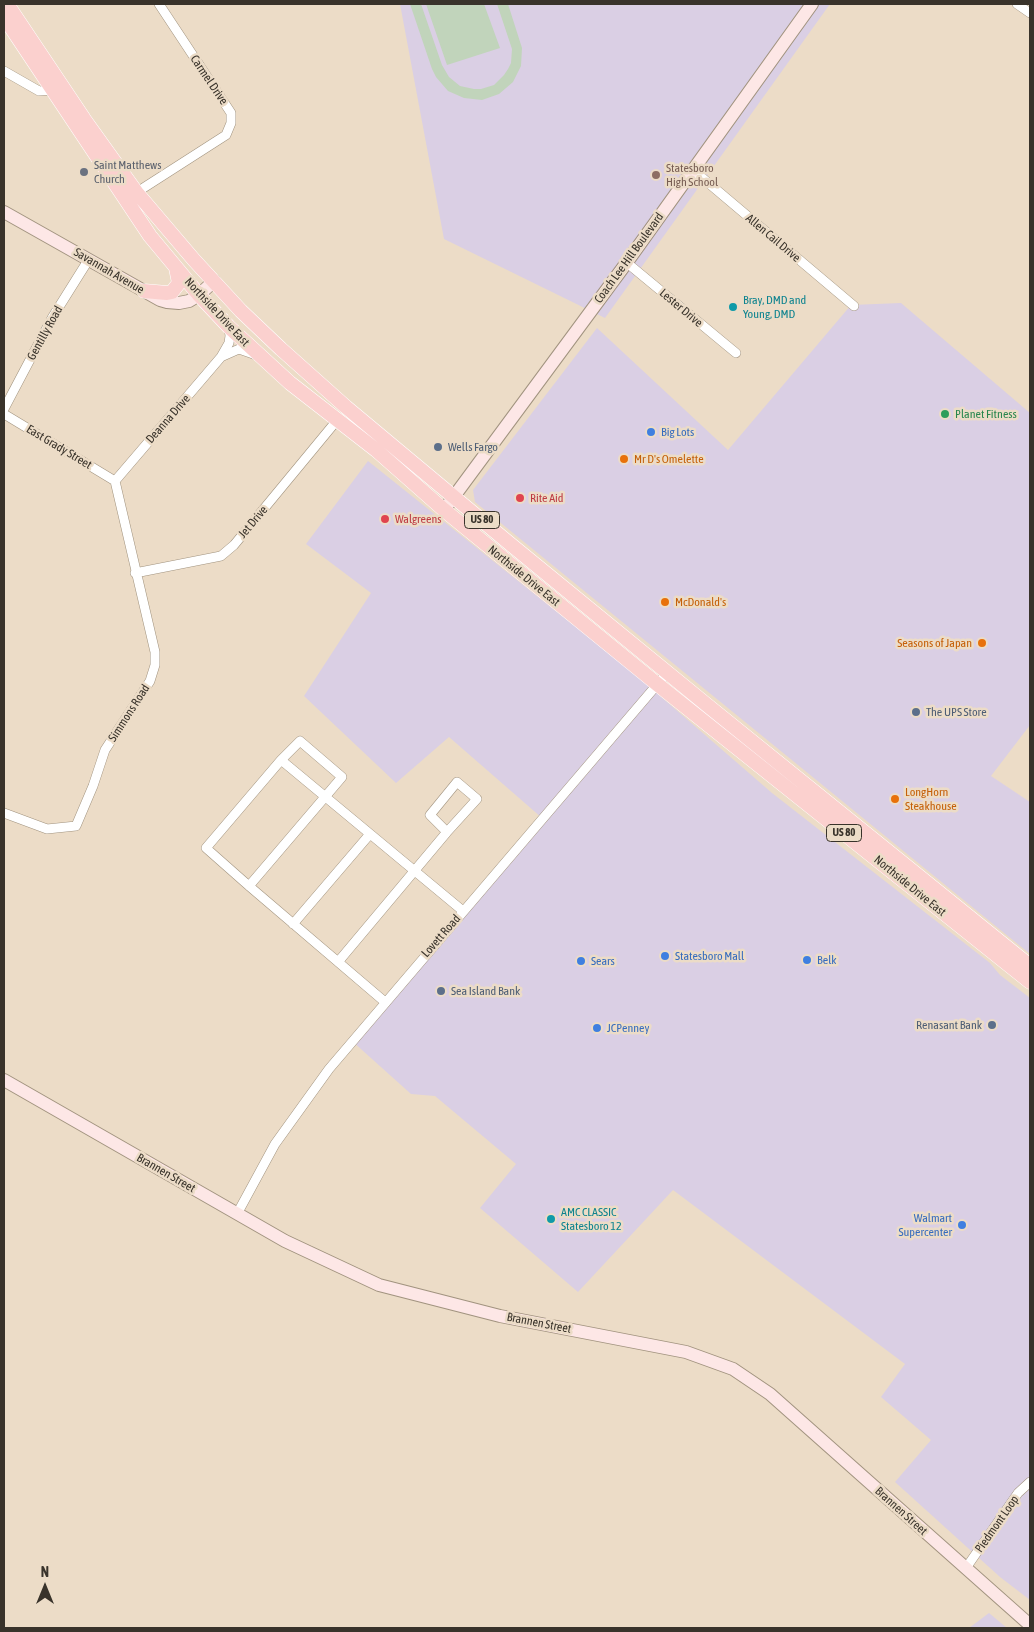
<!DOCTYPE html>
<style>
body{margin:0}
#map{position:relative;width:1034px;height:1632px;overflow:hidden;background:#ecdcc7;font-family:"Asap Condensed",sans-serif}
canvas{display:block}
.frame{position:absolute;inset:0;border:5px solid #39332b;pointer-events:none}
.north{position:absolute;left:20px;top:1562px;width:50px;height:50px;-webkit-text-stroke:4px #ecdcc7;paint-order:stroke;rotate:0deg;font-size:14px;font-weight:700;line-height:20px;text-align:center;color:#39332b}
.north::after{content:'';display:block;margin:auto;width:18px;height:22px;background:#39332b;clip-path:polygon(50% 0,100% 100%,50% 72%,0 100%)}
</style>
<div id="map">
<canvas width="1034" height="1632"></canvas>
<div class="frame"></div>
<div class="north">N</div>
</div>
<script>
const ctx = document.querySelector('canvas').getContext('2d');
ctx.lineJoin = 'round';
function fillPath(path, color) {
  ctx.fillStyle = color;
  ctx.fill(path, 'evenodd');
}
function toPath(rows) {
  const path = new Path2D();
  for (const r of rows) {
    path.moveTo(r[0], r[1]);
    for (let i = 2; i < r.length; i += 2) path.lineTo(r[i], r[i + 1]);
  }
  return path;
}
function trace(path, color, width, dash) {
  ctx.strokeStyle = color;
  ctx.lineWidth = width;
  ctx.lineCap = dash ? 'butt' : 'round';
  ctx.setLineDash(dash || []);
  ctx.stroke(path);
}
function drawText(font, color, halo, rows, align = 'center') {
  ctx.font = font + ' "Asap Condensed",sans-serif';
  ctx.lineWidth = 5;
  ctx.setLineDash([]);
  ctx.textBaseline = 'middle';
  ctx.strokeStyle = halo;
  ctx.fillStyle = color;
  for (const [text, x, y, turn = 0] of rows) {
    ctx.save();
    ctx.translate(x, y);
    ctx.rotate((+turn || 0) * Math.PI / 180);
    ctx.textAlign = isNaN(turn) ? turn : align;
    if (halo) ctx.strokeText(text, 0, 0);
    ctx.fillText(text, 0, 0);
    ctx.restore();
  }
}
const commercial = toPath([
 [400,4,830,4,605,318,444,239],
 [901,303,1030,413,1030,725,991,776,1030,802,1030,954,475,502,473,490,597,328,728,450,851,305],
 [368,461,637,676,772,793,990,963,1000,975,1030,998,1030,1600,1000,1577,895,1482,931,1440,881,1397,905,1364,673,1190,578,1292,480,1208,516,1164,435,1096,411,1094,352,1041,542,818,449,737,396,783,304,696,371,593,306,544],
 [989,1613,1007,1628,969,1628]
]);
const green = toPath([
 [410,4,421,4,442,65,449,77,460,86,474,89,481,89,494,85,504,75,508,69,511,63,512,49,497,4,508,4,522,48,521,66,513,82,499,94,482,100,464,98,448,91,436,77,432,69],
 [426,4,484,4,500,48,447,65]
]);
const street = toPath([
 [1017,4,1030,13],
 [4,71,39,91,56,90],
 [693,170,854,306],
 [134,194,226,135,231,123,231,113,159,4],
 [626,262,736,353],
 [221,357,239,349,256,355],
 [4,409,52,318,89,259],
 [4,414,115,481],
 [115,481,221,357,229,343,230,336,229,327],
 [135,573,221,556,234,545,338,419],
 [281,760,463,911],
 [4,813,47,829,76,826,93,786,105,750,150,681,155,665,155,652,115,481],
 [249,886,342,777,300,741,281,760,206,848,249,886,385,1002],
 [293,924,370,834],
 [338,962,447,832,477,799,457,782,430,815,447,832],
 [237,1214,275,1144,329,1069,667,673],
 [966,1568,1018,1493,1030,1482]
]);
const secondary = toPath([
 [4,212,160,300,167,302,179,303,189,301,199,295,214,281],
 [444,510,622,269,812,4],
 [4,1080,285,1241,379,1285,500,1316,686,1352,733,1369,770,1394,1030,1625]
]);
const primary = toPath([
 [7,4,84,119,137,193,194,260,241,311,281,349,346,407,509,543,707,705,1030,966],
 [4,17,150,236,199,295,229,327,290,383,376,450,444,510,657,684,1030,982],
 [144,291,167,293,172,292,179,283,176,268]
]);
const markers = [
 [84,172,5,"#6b7280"],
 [656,175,5,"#8d6e63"],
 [733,307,5,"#0f9aa8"],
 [945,414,5,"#2e9e5b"],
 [651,432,5,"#3f7fe0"],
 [438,447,5,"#5c6f8a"],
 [624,459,5,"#e8710a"],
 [520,498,5,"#e0444e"],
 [385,519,5,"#e0444e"],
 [665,602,5,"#e8710a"],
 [982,643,5,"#e8710a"],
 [916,712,5,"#5c6f8a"],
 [895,799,5,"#e8710a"],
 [665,956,5,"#3f7fe0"],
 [807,960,5,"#3f7fe0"],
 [581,961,5,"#3f7fe0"],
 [441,991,5,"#5c6f8a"],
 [992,1025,5,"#5c6f8a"],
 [597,1028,5,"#3f7fe0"],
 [551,1219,5,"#0f9aa8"],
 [962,1225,5,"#3f7fe0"]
];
const shields = [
 [482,520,35],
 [844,833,35]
];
const shieldNames = [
 ["US 80",482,520],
 ["US 80",844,833]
];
const streetNames = [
 ["Carmel Drive",209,80,56],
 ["Allen Cail Drive",773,238,40],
 ["Coach Lee Hill Boulevard",629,258,-54],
 ["Savannah Avenue",109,271,30],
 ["Lester Drive",681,308,40],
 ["Northside Drive East",217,312,47],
 ["Gentilly Road",45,333,-61],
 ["Deanna Drive",168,419,-49],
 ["East Grady Street",59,447,31],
 ["Jet Drive",253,522,-50],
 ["Northside Drive East",524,576,39],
 ["Simmons Road",129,713,-57],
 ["Northside Drive East",910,886,39],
 ["Lovett Road",441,936,-49],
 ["Brannen Street",166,1173,30],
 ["Brannen Street",539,1323,11],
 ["Brannen Street",901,1511,42],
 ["Piedmont Loop",997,1524,-55]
];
const worshipNames = [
 ["Saint Matthews",94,165],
 ["Church",94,179]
];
const educationNames = [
 ["Statesboro",666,168],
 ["High School",666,182]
];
const cultureNames = [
 ["Bray, DMD and",743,300],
 ["Young, DMD",743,314],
 ["AMC CLASSIC",561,1212],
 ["Statesboro 12",561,1226]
];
const leisureNames = [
 ["Planet Fitness",955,414]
];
const shopNames = [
 ["Big Lots",661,432],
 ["Statesboro Mall",675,956],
 ["Belk",817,960],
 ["Sears",591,961],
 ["JCPenney",607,1028],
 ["Walmart",952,1218,"right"],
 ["Supercenter",952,1232,"right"]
];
const serviceNames = [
 ["Wells Fargo",448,447],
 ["The UPS Store",926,712],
 ["Sea Island Bank",451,991],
 ["Renasant Bank",982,1025,"right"]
];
const foodNames = [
 ["Mr D's Omelette",634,459],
 ["McDonald's",675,602],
 ["Seasons of Japan",972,643,"right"],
 ["LongHorn",905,792],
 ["Steakhouse",905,806]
];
const healthNames = [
 ["Rite Aid",530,498],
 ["Walgreens",395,519]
];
fillPath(commercial, '#dacfe4');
fillPath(green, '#c1d4bb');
trace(street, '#a1937f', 10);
trace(secondary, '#a1937f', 14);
trace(primary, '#fff', 15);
trace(street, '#fff', 9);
trace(secondary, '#fde7e6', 12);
trace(primary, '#fbd0ce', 14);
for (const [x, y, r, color] of markers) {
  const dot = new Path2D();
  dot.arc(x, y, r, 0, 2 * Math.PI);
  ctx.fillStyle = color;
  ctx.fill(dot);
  trace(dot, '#ecdcc7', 2);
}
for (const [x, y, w] of shields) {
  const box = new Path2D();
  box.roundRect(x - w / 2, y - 8.5, w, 17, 4);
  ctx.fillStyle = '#ecdcc7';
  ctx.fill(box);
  trace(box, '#39332b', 1);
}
drawText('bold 11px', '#39332b', null, shieldNames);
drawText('12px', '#39332b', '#ecdcc7', streetNames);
drawText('12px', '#5b616d', '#ecdcc7', worshipNames, 'left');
drawText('12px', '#785e54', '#ecdcc7', educationNames, 'left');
drawText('12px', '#0d838f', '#ecdcc7', cultureNames, 'left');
drawText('12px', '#27864d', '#ecdcc7', leisureNames, 'left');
drawText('12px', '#366cbe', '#ecdcc7', shopNames, 'left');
drawText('12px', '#4e5e75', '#ecdcc7', serviceNames, 'left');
drawText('12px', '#c56008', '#ecdcc7', foodNames, 'left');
drawText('12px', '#be3a42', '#ecdcc7', healthNames, 'left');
</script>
